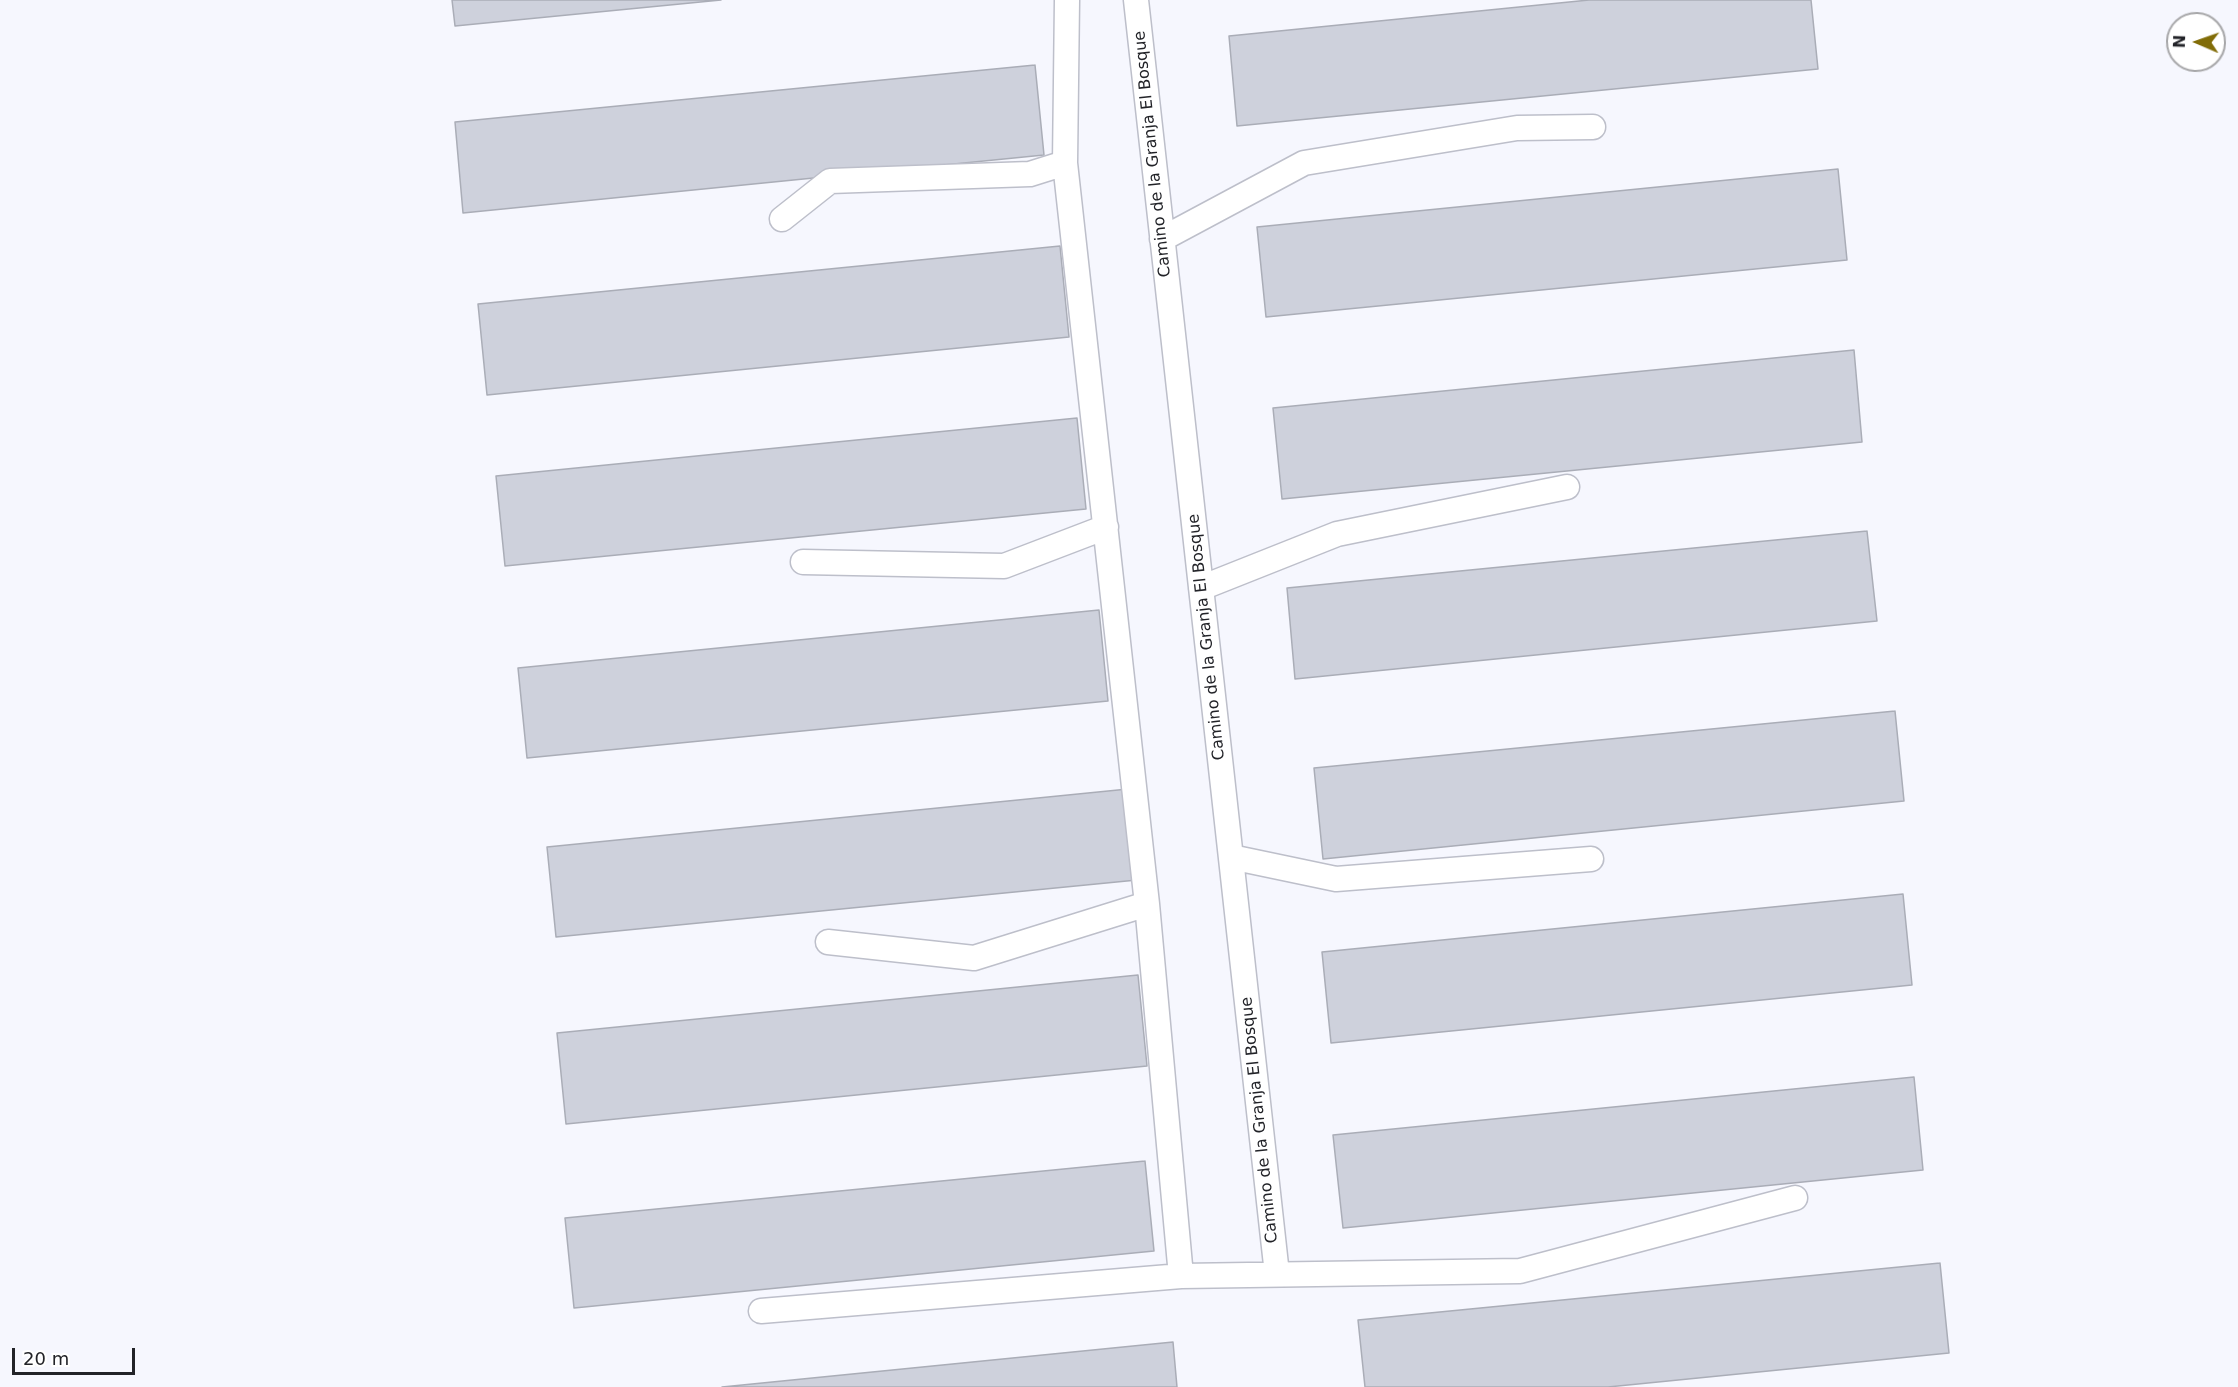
<!DOCTYPE html>
<style>
body{margin:0}
#map{position:relative;width:2238px;height:1387px;overflow:hidden;background:#f6f7fe;font-family:"DejaVu Sans",sans-serif}
canvas{display:block}
.north{position:absolute;left:2166px;top:12px;width:60px;height:60px;box-sizing:border-box;background:#fff;border:2px solid #a7a7a9;border-radius:50%;rotate:272deg;font-size:16px;font-weight:700;line-height:24px;text-align:center;color:#222328}
.north::after{content:'';display:block;margin:auto;width:21px;height:27px;background:#816c07;clip-path:polygon(50% 0,100% 100%,50% 72%,0 100%)}
.scale{position:absolute;left:12px;top:1348px;width:123px;height:27px;box-sizing:border-box;border:3px solid #222328;border-top:0;padding-left:8px;font-size:18px;line-height:21px;white-space:nowrap;color:#222328;-webkit-text-stroke:4px #fff;paint-order:stroke}
</style>
<div id="map">
<canvas width="2238" height="1387"></canvas>
<div class="north">N</div>
<div class="scale">20 m</div>
</div>
<script>
const ctx = document.querySelector('canvas').getContext('2d');
ctx.lineJoin = 'round';
function fillPath(path, color) {
  ctx.fillStyle = color;
  ctx.fill(path, 'evenodd');
}
function toPath(rows) {
  const path = new Path2D();
  for (const r of rows) {
    path.moveTo(r[0], r[1]);
    for (let i = 2; i < r.length; i += 2) path.lineTo(r[i], r[i + 1]);
  }
  return path;
}
function trace(path, color, width, dash) {
  ctx.strokeStyle = color;
  ctx.lineWidth = width;
  ctx.lineCap = dash ? 'butt' : 'round';
  ctx.setLineDash(dash || []);
  ctx.stroke(path);
}
function drawText(font, color, halo, rows, align = 'center') {
  ctx.font = font + ' "DejaVu Sans",sans-serif';
  ctx.lineWidth = 5;
  ctx.setLineDash([]);
  ctx.textBaseline = 'middle';
  ctx.strokeStyle = halo;
  ctx.fillStyle = color;
  for (const [text, x, y, turn = 0] of rows) {
    ctx.save();
    ctx.translate(x, y);
    ctx.rotate((+turn || 0) * Math.PI / 180);
    ctx.textAlign = isNaN(turn) ? turn : align;
    if (halo) ctx.strokeText(text, 0, 0);
    ctx.fillText(text, 0, 0);
    ctx.restore();
  }
}
const building = toPath([
 [452,0,721,0,455,26,452,0],
 [1589,0,1811,0,1818,69,1237,126,1229,36,1589,0],
 [1035,65,1044,155,463,213,455,122,1035,65],
 [1838,169,1847,260,1266,317,1257,227,1838,169],
 [1060,246,1069,337,487,395,478,304,1060,246],
 [1854,350,1862,442,1282,499,1273,408,1854,350],
 [1077,418,1086,509,505,566,496,476,1077,418],
 [1867,531,1877,621,1295,679,1287,588,1867,531],
 [1099,610,1108,701,527,758,518,668,1099,610],
 [1895,711,1904,801,1323,859,1314,768,1895,711],
 [1128,789,1137,880,556,937,547,847,1128,789],
 [1903,894,1912,985,1331,1043,1322,952,1903,894],
 [1138,975,1147,1066,566,1124,557,1033,1138,975],
 [1914,1077,1923,1170,1343,1228,1333,1135,1914,1077],
 [1145,1161,1154,1251,574,1308,565,1218,1145,1161],
 [1940,1263,1949,1353,1608,1387,1365,1387,1358,1320,1940,1263],
 [1173,1342,1177,1387,722,1387,1173,1342]
]);
const service = toPath([
 [1067,0,1065,163,1147,904,1181,1276],
 [1136,0,1277,1274],
 [782,219,830,181,1030,174,1065,163],
 [1162,239,1304,163,1517,128,1593,127],
 [803,562,1004,566,1106,527],
 [1201,588,1337,534,1567,487],
 [1231,857,1336,879,1591,859],
 [828,942,974,958,1147,904],
 [761,1311,1181,1276,1520,1271,1795,1198]
]);
const streetNames = [
 ["Camino de la Granja El Bosque",1153,154,-96],
 ["Camino de la Granja El Bosque",1207,637,-96],
 ["Camino de la Granja El Bosque",1260,1120,-96]
];
fillPath(building, '#ced1dc');
trace(building, '#aaadb7', 1.5);
trace(service, '#bdbfca', 27);
trace(service, '#fff', 24);
drawText('16px', '#222328', '#fff', streetNames);
</script>
